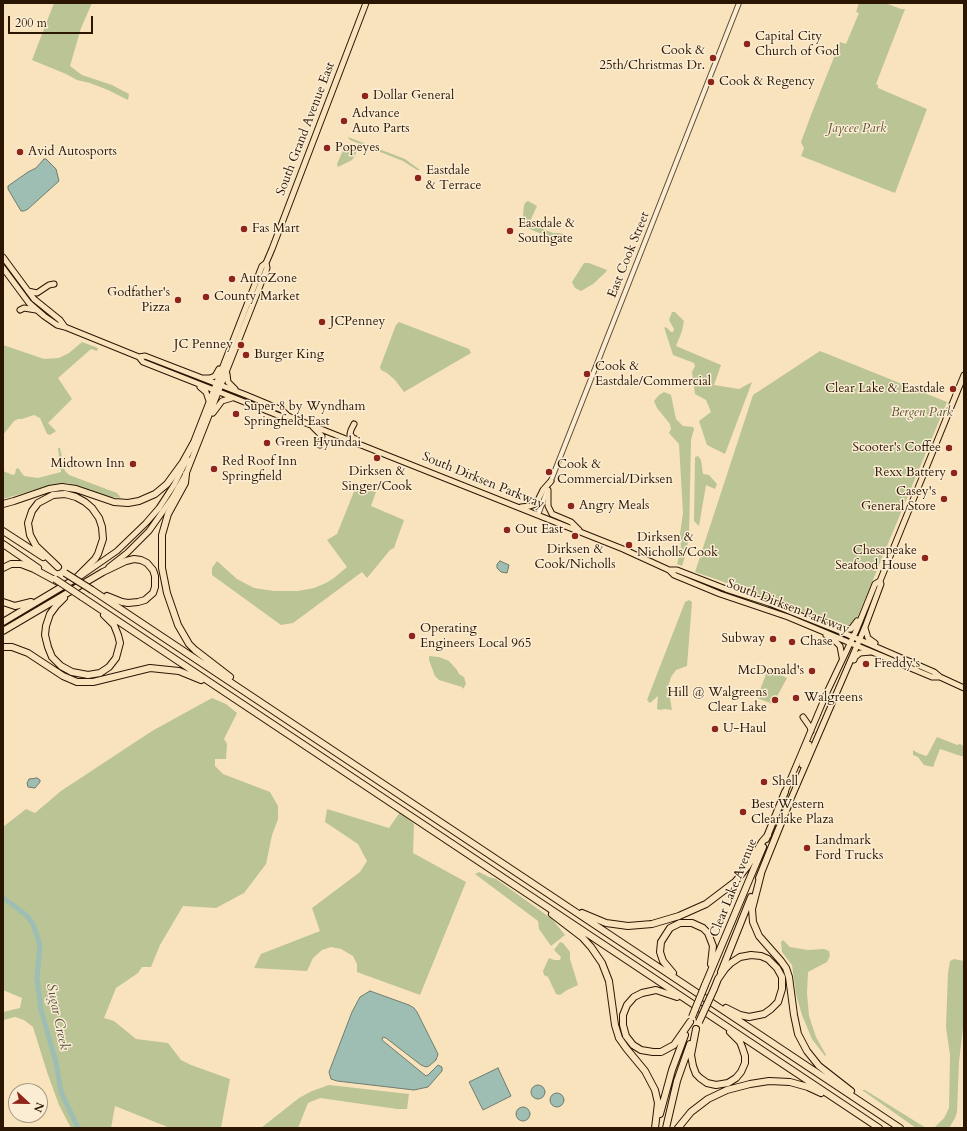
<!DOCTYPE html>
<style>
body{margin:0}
#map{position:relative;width:967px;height:1131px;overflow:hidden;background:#f9e3bd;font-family:Cardo,serif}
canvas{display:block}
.frame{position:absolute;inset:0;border:4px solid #2b1604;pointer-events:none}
.north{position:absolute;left:8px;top:1083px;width:40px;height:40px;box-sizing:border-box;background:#fbedd4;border:1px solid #a89781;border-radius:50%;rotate:112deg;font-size:11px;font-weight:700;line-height:16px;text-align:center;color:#2b1604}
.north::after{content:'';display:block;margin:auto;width:14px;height:18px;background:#8f2418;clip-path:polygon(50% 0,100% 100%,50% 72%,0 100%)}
.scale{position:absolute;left:8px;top:16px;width:85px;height:18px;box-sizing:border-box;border:2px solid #2b1604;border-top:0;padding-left:5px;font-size:12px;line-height:14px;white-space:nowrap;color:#2b1604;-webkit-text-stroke:3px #fbedd4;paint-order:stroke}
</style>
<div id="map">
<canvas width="967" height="1131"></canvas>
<div class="frame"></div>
<div class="north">N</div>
<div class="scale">200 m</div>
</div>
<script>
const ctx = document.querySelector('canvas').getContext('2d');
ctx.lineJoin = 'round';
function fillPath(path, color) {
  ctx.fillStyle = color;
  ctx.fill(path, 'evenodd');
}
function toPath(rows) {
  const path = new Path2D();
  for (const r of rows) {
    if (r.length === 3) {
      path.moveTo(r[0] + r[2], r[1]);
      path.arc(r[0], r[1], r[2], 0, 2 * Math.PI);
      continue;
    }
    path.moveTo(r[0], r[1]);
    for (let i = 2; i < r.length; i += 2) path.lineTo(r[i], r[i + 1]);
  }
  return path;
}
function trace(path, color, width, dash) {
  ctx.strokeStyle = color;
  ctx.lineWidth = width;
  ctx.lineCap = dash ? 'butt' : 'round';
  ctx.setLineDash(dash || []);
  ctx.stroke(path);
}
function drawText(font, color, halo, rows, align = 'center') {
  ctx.font = font + ' Cardo,serif';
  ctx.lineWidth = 3;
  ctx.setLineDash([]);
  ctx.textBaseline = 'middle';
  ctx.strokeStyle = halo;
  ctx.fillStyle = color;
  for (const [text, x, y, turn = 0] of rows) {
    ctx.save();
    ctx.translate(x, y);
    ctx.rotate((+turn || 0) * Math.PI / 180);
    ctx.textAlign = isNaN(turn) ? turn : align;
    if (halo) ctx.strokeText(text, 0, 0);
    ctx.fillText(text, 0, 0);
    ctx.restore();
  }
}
const green = toPath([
 [54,3,92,3,81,28,70,66,82,75,112,85,129,94,128,100,108,90,90,83,77,80,66,74,32,60],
 [859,3,885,3,901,9,905,9,876,84,878,85,878,88,927,109,895,193,801,156,804,148,801,142,811,115,840,42,846,44,859,13,856,12],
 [348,137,405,159,420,170,417,170,403,161,350,140],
 [345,146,356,150,347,147,356,151,356,154,352,160,338,167,337,164],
 [528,201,537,206,531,219,531,224,553,233,560,233,568,236,568,239,564,243,522,226,524,205,526,202],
 [584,263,589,263,607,270,606,272,593,284,581,291,575,288,572,282],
 [672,312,675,312,684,321,682,331,676,346,721,365,714,385,739,389,752,382,725,454,707,445,699,421,711,412,706,400,695,394,692,372,695,366,694,363,673,355,664,327,667,328,671,332,673,332,674,329,669,320],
 [399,322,469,349,471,353,404,392,395,380,387,373,381,370,380,367,396,325],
 [82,342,98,348,97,351,91,349,58,378,72,399,48,423,56,431,50,435,47,434,40,418,34,415,22,419,18,419,14,421,3,435,3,345,44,359,59,358,69,353],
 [820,351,947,402,855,623,844,628,753,592,695,572,753,395],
 [664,392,671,395,676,419,683,426,693,427,694,429,691,440,689,537,686,553,682,566,677,564,681,549,680,534,683,513,679,444,669,433,671,429,670,424,657,408,654,401,659,395],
 [58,448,60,448,65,471,69,475,117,493,121,498,104,496,68,483,52,485,3,499,3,471,13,475,15,474,16,469,18,468,24,476,38,478,61,472],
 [698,456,701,460,703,474,709,475,717,484,715,489,706,485,699,526,694,521,695,457],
 [357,484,376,492,371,506,404,520,394,548,390,550,367,578,362,572,293,623,281,625,212,575,212,568,217,561,237,579,254,588,274,591,298,591,314,588,326,583,334,578,347,567,327,540,337,534],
 [689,600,692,602,687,666,676,670,671,677,668,687,672,710,665,709,660,710,657,709,658,696,650,703,647,700,685,602],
 [429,656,439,657,449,661,457,670,459,674,464,677,466,684,463,689,462,687,439,680,435,676,429,660],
 [768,669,787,678,773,704,757,698],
 [212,698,226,704,237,713,224,739,227,744,226,759,215,759,215,766,223,774,270,792,278,806,278,819,272,835,266,864,244,893,216,908,183,906,160,945,151,967,142,967,138,973,116,988,104,1018,114,1021,136,1039,168,1043,181,1060,191,1065,230,1079,221,1128,170,1128,115,1106,111,1128,71,1128,59,1105,47,1072,33,1027,24,1020,15,1017,3,1020,3,1012,20,1008,22,998,3,990,3,827,26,809,35,813,61,791,152,731],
 [937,737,957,745,960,744,964,746,964,757,940,749,933,767,924,765,918,757,913,755,913,750,918,753,926,756,928,754],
 [327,809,389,828,400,812,414,824,413,853,466,882,420,995,357,972,357,964,353,956,341,949,331,947,322,950,313,958,307,971,254,968,261,954,320,931,312,908,360,872,367,861,358,844,325,822],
 [479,872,489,877,496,879,552,919,565,935,551,946,539,929,538,921,475,874],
 [783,940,790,947,808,950,824,949,829,951,830,956,827,962,808,972,807,993,809,1016,816,1037,826,1055,825,1056,812,1039,802,1015,796,994,792,965,782,952,781,942],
 [560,942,563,943,570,952,570,959,578,985,567,990,560,995,556,994,548,977,544,975,543,971,549,958,554,960,560,960,561,957,554,950],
 [954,959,964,961,964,1019,959,1062,957,1112,955,1118,949,1128,934,1128,944,1118,949,1108,950,1055,946,1027,948,973,950,961],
 [329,1085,409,1094,407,1109,397,1109,320,1098,308,1103,298,1128,261,1128,299,1098,312,1091],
 [862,1090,865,1090,926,1128,916,1128]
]);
const water = toPath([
 [44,159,46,159,56,169,59,181,28,209,24,211,21,211,8,189,8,186,28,172,36,168,44,159],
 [500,561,509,565,507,573,501,572,497,568,497,564,500,561],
 [37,778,40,780,40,782,35,788,28,787,27,783,29,779,37,778],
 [370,991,409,1005,414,1008,417,1012,438,1054,436,1060,429,1066,426,1067,421,1065,386,1038,383,1037,382,1040,426,1076,428,1075,438,1065,442,1067,442,1071,428,1087,414,1090,337,1081,331,1079,329,1072,352,1012,360,997,370,991],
 [498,1068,511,1096,483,1110,469,1082,498,1068],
 [538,1092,7],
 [557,1100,7],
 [523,1114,7]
]);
const river = toPath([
 [3,898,16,907,28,917,33,924,40,945,37,978,41,1010,56,1062,61,1092,78,1128]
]);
const minor = toPath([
 [550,483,739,3],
 [538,515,547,491]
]);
const major = toPath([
 [3,257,34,299,60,320,65,327],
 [3,268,29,303,44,316,57,325,65,327,139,357,143,362,280,416,288,416],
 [28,291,37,293,49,285,54,284],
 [20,310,24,308,36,310],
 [139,357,145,356,246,395,282,410,288,416,623,549,669,570,674,575,720,594,788,617,932,677,940,677],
 [227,374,228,382,235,389],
 [204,378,210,378,215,376,219,369],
 [200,387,206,392,209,401],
 [213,413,222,401,232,398],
 [354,424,351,430,350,434,353,438,356,439,358,444],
 [313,427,322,436,320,445],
 [192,446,262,266,266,263,272,249,366,3],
 [548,490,548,506,552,514,571,522,579,530],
 [521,507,530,506,536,504,543,490,551,481],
 [109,567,127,553,149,531,173,497,186,474,267,268,266,263],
 [669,570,677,570,726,589,769,603,837,630,934,672,940,677,964,688],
 [81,576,117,551,146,523,159,508,174,485,187,459],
 [865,628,868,638,875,643],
 [841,630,851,629,857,621],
 [826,635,835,641,840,646,842,657],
 [854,660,855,657,860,653,871,652],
 [803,717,810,727,811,731],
 [802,765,809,744],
 [785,792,828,690,856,631,875,584,880,581],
 [790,801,865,627,881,584,880,581,964,375]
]);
const highway = toPath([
 [186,474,185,483,168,514,162,535,162,568,167,593,178,625,189,644,195,650,230,677],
 [3,504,14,501,49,489,62,487,76,489,114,502,128,503,139,501,155,494,167,484,183,462,193,444],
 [3,531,43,557],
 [3,544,38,568],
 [3,568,11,564,21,564,34,569,58,582],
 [92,590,900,1128],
 [82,597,879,1128],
 [64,598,56,606,50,614,46,626,45,635,48,647,52,657,61,666,72,672,88,675,100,673,109,667,116,658,120,643,118,635,114,625,104,615],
 [3,602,15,606,31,602],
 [3,622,75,579,95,559,98,554,103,539,102,527,99,518,92,508,85,502,76,497,65,494,53,495,38,503,32,511,28,523,30,535,36,546,58,567],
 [3,631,103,572,126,561,134,559,141,560,147,563,153,570,155,576,155,587,153,593,145,600,138,602,128,603,122,602,107,596],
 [3,647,12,647,28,653,63,676,77,682,93,682,150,668,179,671,201,680],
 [766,839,785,792],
 [761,874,752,909,753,922,759,936,781,961,786,968,789,977,794,1015,798,1034,807,1051,819,1066,851,1091],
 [759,878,790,801],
 [582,913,606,923,628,926,652,924,679,916,706,904,735,882,747,867,762,842,768,835],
 [552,914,582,937,591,947,602,963,609,981,615,1025,619,1038,626,1048,645,1071,655,1090,658,1103,655,1128],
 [721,972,751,897],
 [673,973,663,961,660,952,661,942,670,928,680,923,692,923,703,928,708,933,713,946,711,964],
 [705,985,763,847],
 [714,989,718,979,725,969,731,963,740,957,751,955,761,956,768,959,777,968,782,977,782,989,778,1002,771,1009,764,1014,749,1017,740,1015,726,1008],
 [677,997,656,990,642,993,634,997,627,1005,623,1015,623,1025,626,1036,633,1045,641,1050,653,1052,661,1052,674,1045,690,1022],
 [696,1029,691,1055,693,1066,696,1074,700,1078,707,1083,716,1085,728,1083,736,1078,741,1072,745,1063,745,1056,742,1047,740,1042,730,1032],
 [660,1114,672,1070,685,1035],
 [666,1128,677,1081,690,1044],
 [678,1128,691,1112,708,1099,727,1090,750,1084,769,1081,790,1082,808,1087,821,1093]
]);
const highwayBridge = toPath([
 [65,573,92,590],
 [55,579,82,597],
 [692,1017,705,985],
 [699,1022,714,989]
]);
const markers = [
 [747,44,4,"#8f2418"],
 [713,58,4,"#8f2418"],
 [711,82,4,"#8f2418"],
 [365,96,4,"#8f2418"],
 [344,121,4,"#8f2418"],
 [327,148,4,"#8f2418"],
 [20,152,4,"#8f2418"],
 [418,178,4,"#8f2418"],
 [244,229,4,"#8f2418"],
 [510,231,4,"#8f2418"],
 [232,279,4,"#8f2418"],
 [206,297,4,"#8f2418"],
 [178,300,4,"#8f2418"],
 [322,322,4,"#8f2418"],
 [241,345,4,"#8f2418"],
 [246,355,4,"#8f2418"],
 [587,374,4,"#8f2418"],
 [953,389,4,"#8f2418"],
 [236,414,4,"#8f2418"],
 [267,443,4,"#8f2418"],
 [949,448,4,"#8f2418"],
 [377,458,4,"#8f2418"],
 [133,464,4,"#8f2418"],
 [214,469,4,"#8f2418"],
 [549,472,4,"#8f2418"],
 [954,473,4,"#8f2418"],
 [944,499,4,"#8f2418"],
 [571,506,4,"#8f2418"],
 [507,530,4,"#8f2418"],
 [575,536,4,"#8f2418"],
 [629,545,4,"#8f2418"],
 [925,558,4,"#8f2418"],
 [412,636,4,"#8f2418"],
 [773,639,4,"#8f2418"],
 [792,642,4,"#8f2418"],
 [866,664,4,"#8f2418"],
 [812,671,4,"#8f2418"],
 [796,698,4,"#8f2418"],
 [775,700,4,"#8f2418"],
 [715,729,4,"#8f2418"],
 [764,782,4,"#8f2418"],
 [743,812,4,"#8f2418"],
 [807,848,4,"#8f2418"]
];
const poiNames = [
 ["Capital City",755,37],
 ["Church of God",755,52],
 ["Cook &",705,51,"right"],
 ["25th/Christmas Dr.",705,66,"right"],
 ["Cook & Regency",719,82],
 ["Dollar General",373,96],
 ["Advance",352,114],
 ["Auto Parts",352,129],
 ["Popeyes",335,148],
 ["Avid Autosports",28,152],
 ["Eastdale",426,171],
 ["& Terrace",426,186],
 ["Eastdale &",518,224],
 ["Southgate",518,239],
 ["Fas Mart",252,229],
 ["AutoZone",240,279],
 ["Godfather's",170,293,"right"],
 ["Pizza",170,308,"right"],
 ["County Market",214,297],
 ["JCPenney",330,322],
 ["JC Penney",233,345,"right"],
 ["Burger King",254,355],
 ["Cook &",595,367],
 ["Eastdale/Commercial",595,382],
 ["Clear Lake & Eastdale",945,389,"right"],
 ["Super 8 by Wyndham",244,407],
 ["Springfield East",244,422],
 ["Green Hyundai",275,443],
 ["Scooter's Coffee",941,448,"right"],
 ["Red Roof Inn",222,462],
 ["Springfield",222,477],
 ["Midtown Inn",125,464,"right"],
 ["Cook &",557,465],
 ["Commercial/Dirksen",557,480],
 ["Dirksen &",377,472,"center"],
 ["Singer/Cook",377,487,"center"],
 ["Rexx Battery",946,473,"right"],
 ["Casey's",936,492,"right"],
 ["General Store",936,507,"right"],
 ["Angry Meals",579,506],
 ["Out East",515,530],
 ["Dirksen &",637,538],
 ["Nicholls/Cook",637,553],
 ["Dirksen &",575,550,"center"],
 ["Cook/Nicholls",575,565,"center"],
 ["Chesapeake",917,551,"right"],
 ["Seafood House",917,566,"right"],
 ["Operating",420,629],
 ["Engineers Local 965",420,644],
 ["Subway",765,639,"right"],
 ["Chase",800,642],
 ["Freddy's",874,664],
 ["McDonald's",804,671,"right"],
 ["Hill @ Walgreens",767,693,"right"],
 ["Clear Lake",767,708,"right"],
 ["Walgreens",804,698],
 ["U-Haul",723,729],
 ["Shell",772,782],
 ["Best Western",751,805],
 ["Clearlake Plaza",751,820],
 ["Landmark",815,841],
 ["Ford Trucks",815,856]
];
const streetNames = [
 ["South Grand Avenue East",306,129,-69],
 ["East Cook Street",629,255,-68],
 ["South Dirksen Parkway",483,481,22],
 ["South Dirksen Parkway",788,607,21],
 ["Clear Lake Avenue",734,888,-68]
];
const parkNames = [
 ["Jaycee Park",857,129],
 ["Bergen Park",922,413]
];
const waterNames = [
 ["Sugar Creek",57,1017,78]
];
fillPath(green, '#bac494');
fillPath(water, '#9ebeb3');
trace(water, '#707b6d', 1);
trace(river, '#9ebeb3', 5);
trace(minor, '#5e4932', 6);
trace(major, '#2b1604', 7);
trace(highway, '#2b1604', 8);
trace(minor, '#fbedd4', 4);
trace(major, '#f9e3bd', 5);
trace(highway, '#f9e3bd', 6);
trace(highwayBridge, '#2b1604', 8, []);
trace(highwayBridge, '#f9e3bd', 6);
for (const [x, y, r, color] of markers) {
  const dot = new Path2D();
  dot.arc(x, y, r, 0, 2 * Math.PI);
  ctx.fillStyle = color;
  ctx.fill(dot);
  trace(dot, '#fbedd4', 1.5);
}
drawText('13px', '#2b1604', '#fbedd4', poiNames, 'left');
drawText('13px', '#2b1604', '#fbedd4', streetNames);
drawText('italic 13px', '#5d5336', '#fbedd4', parkNames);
drawText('italic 14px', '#535141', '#fbedd4', waterNames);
</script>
